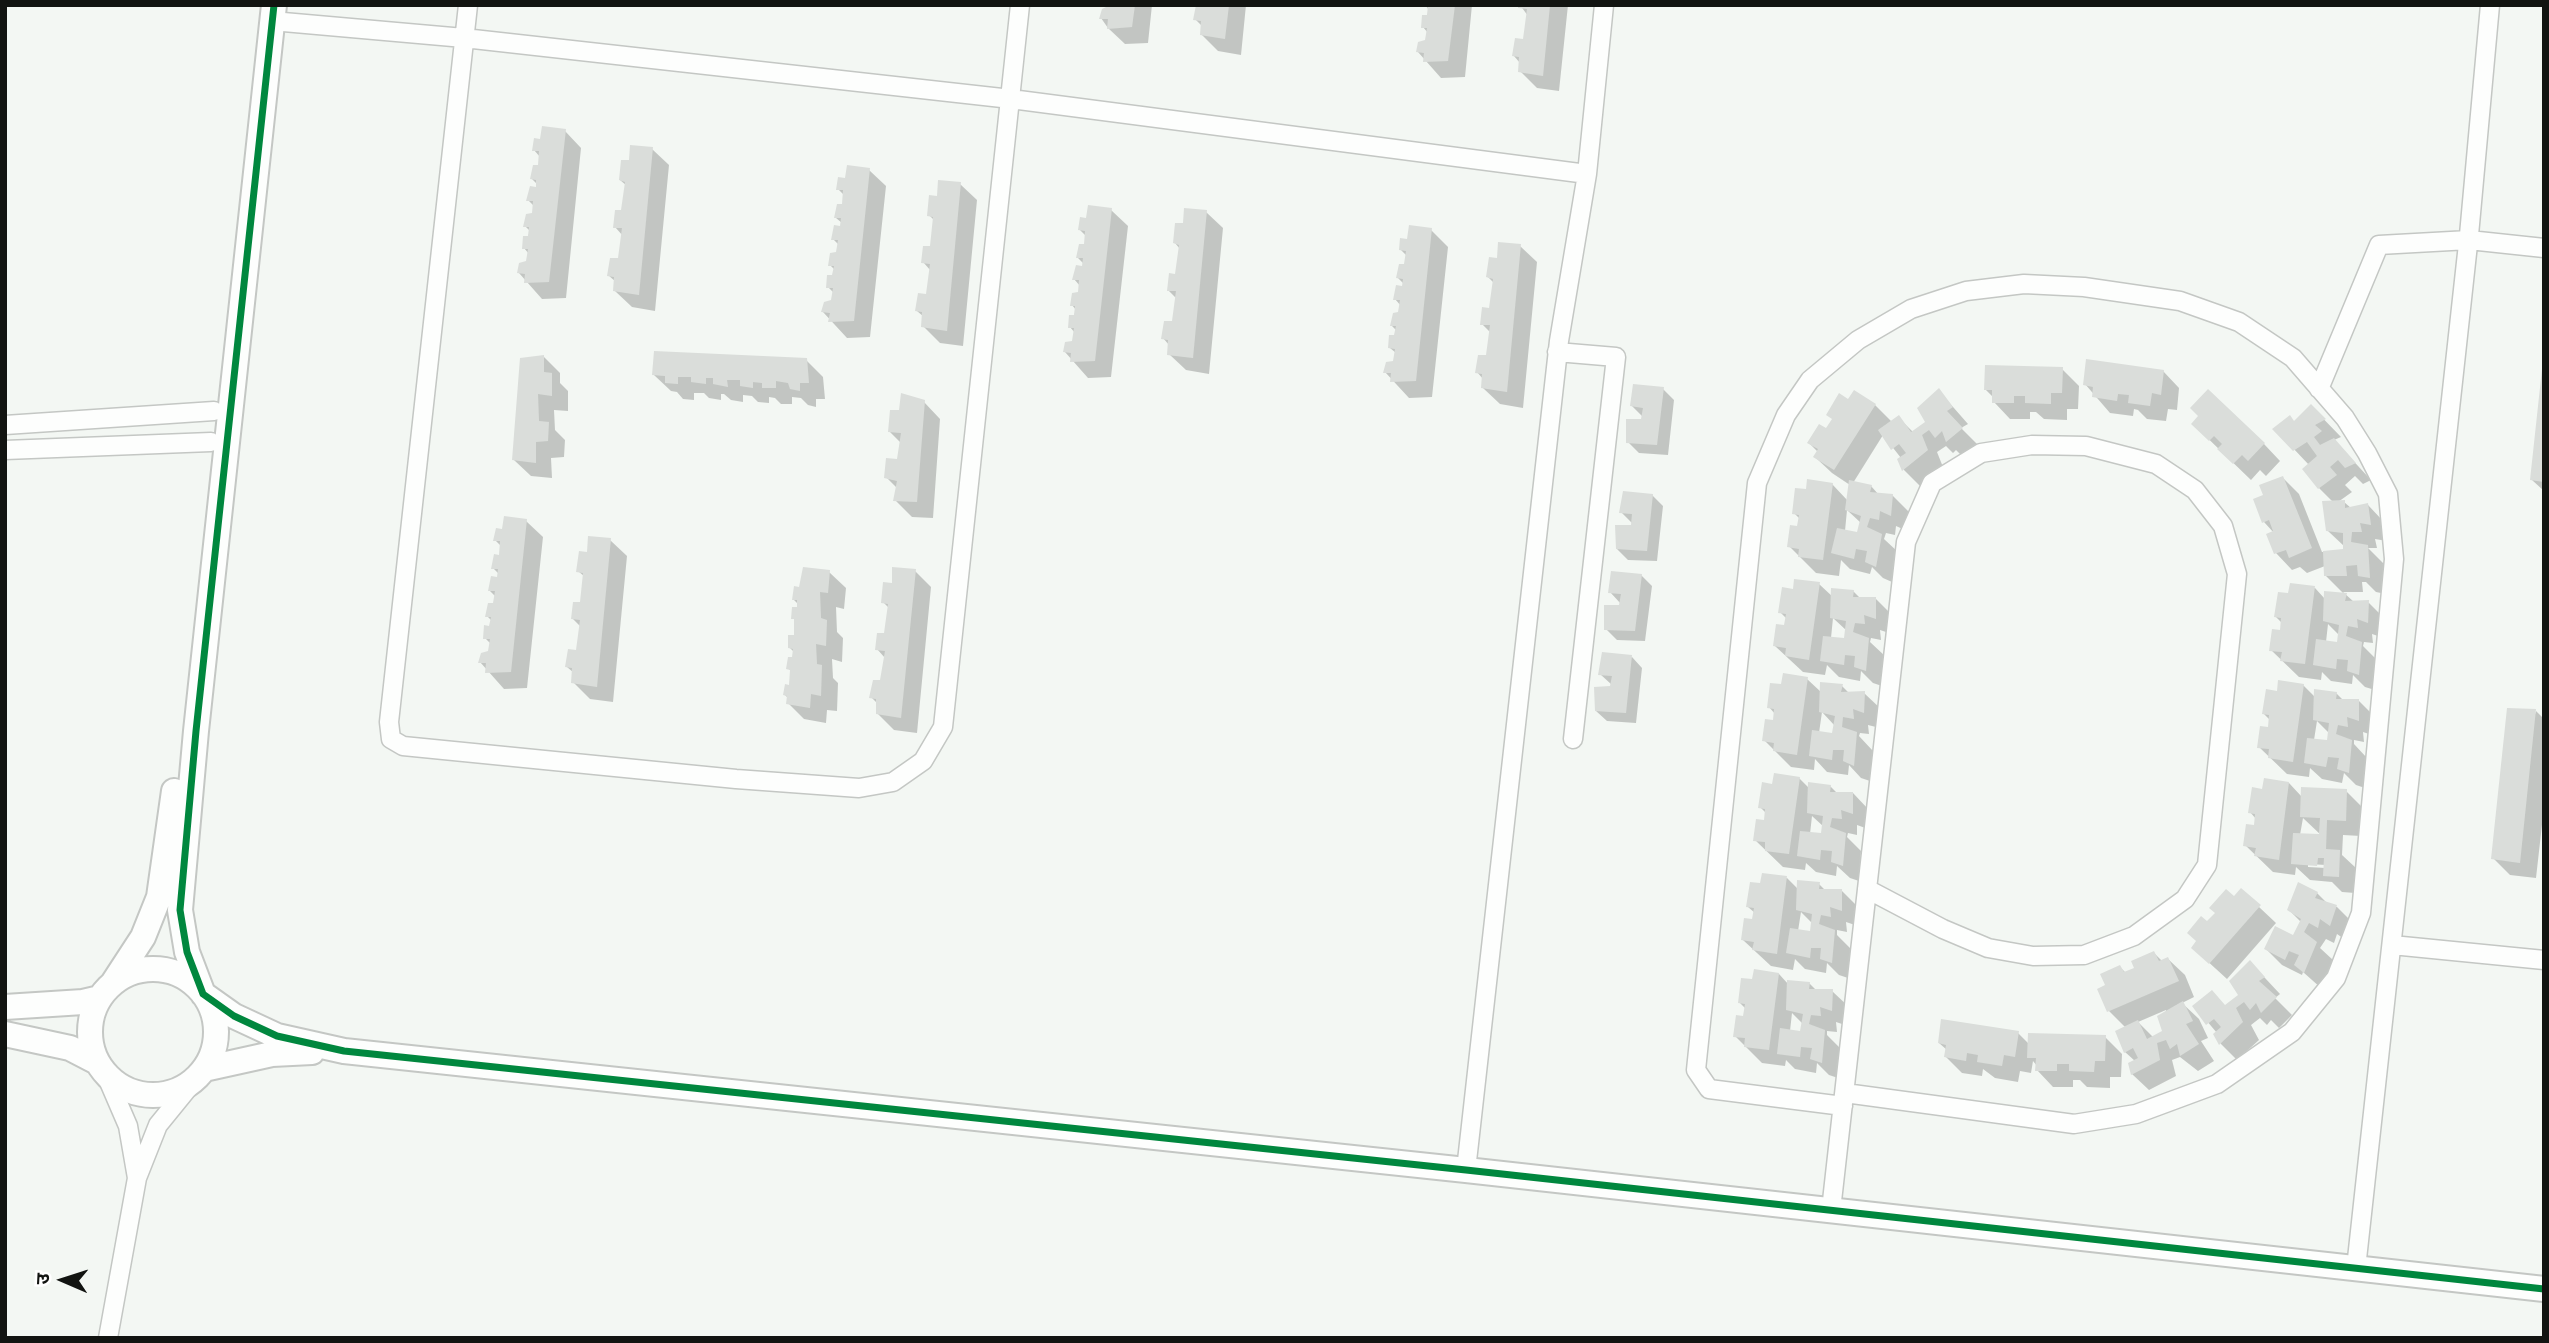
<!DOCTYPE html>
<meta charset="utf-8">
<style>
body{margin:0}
#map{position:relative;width:2549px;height:1343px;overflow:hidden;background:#f3f7f3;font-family:Commissioner,"Noto Sans Devanagari",sans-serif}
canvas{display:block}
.frame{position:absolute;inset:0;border:7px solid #121411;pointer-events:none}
.north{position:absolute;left:28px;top:1245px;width:70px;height:70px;-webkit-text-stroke:5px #fff;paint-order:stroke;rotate:273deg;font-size:19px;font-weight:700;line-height:28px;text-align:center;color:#121411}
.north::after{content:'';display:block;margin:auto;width:24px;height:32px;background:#121411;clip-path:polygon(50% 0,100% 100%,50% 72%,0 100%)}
</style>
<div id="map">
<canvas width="2549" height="1343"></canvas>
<div class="frame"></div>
<div class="north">उ</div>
</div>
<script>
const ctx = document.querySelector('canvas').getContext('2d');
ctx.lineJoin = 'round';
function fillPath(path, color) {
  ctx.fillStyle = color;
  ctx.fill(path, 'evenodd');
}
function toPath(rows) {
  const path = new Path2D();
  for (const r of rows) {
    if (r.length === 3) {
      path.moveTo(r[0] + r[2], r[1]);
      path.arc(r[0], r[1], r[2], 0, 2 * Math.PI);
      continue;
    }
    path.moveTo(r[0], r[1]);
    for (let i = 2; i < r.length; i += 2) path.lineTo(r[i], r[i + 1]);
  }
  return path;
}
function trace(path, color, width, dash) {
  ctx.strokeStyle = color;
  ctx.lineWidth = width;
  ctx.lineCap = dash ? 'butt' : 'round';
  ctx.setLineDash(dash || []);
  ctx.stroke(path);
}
const shadow = toPath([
 [1111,5,1152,5,1148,43,1125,44,1108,28,1101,18],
 [1198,5,1246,5,1241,55,1218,51,1202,35,1202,26,1195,19],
 [1425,5,1472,5,1465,77,1441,78,1418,52,1427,42,1428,33,1423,27,1429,10],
 [1520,5,1568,5,1559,91,1537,88,1520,71,1520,63,1514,56,1524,41,1528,16],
 [565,131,581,148,566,298,542,299,519,273,528,263,529,254,524,248,530,231,525,226,533,215,534,206,528,200,537,189,538,185,532,179,539,167,540,157,534,150,542,141],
 [652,149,669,165,655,311,632,307,615,291,616,282,608,275,619,260,623,236,615,227,623,212,627,186,620,180,631,162],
 [869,170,886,186,870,337,847,338,823,312,832,302,834,293,828,287,835,270,830,265,838,254,839,245,833,239,842,228,842,223,836,218,844,206,845,196,838,189,846,180],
 [960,184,977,200,963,346,940,343,923,326,924,317,917,311,928,295,931,271,923,262,931,248,935,221,929,215,939,198],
 [1111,210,1128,226,1111,377,1088,378,1065,352,1074,342,1075,333,1070,327,1076,310,1072,305,1080,294,1080,286,1074,279,1084,268,1084,264,1078,258,1085,246,1086,236,1080,230,1088,220],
 [1206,212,1223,228,1209,374,1186,370,1169,354,1169,345,1163,338,1173,323,1177,299,1168,290,1177,275,1180,249,1175,243,1185,225],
 [1431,230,1448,247,1432,397,1409,398,1385,372,1394,362,1396,353,1390,348,1397,331,1392,326,1400,314,1401,306,1395,299,1404,288,1404,284,1398,278,1406,266,1407,256,1401,250,1408,241],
 [1520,246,1537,262,1523,408,1500,404,1483,388,1483,379,1477,372,1487,357,1491,333,1482,324,1491,310,1494,283,1488,277],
 [544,357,560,373,560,383,568,391,568,411,554,410,555,430,565,440,564,457,551,458,552,478,531,476,514,460],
 [806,360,823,377,825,399,816,399,816,407,808,405,801,398,792,397,792,404,781,404,775,398,769,397,769,403,758,402,752,396,743,395,743,402,731,400,724,394,721,394,721,400,709,398,704,393,694,393,694,400,683,399,677,392,671,391,654,375],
 [2544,368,2544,491,2532,480],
 [2062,369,2079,386,2078,409,2067,409,2067,420,2044,419,2036,412,2030,412,2030,419,2010,419,1994,402,1994,398,1985,389],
 [2163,371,2179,388,2177,410,2168,409,2166,421,2147,419,2138,410,2134,409,2133,416,2110,413,2085,384],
 [1663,389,1674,400,1668,455,1639,453,1628,442,1643,417,1632,406],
 [1939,391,1968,424,1961,428,1978,445,1964,458,1956,450,1953,453,1946,446,1937,452,1943,467,1920,486,1904,470,1901,458,1883,435,1853,483,1871,486,1879,495,1892,495,1909,512,1907,531,1896,526,1895,535,1886,533,1884,539,1898,552,1892,582,1883,578,1872,567,1870,574,1850,569,1841,560,1839,576,1816,573,1789,546,1799,528,1800,519,1794,513,1807,491,1832,484,1848,501,1850,485,1832,473,1815,457,1818,452,1809,443,1826,431,1849,401,1875,405,1892,422,1899,418,1913,432,1927,423],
 [1847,510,1861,523,1858,534,1845,531],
 [924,402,940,419,933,518,912,517,895,500,897,488,886,477,898,461,901,443,890,432,901,412],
 [2311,406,2341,437,2334,440,2371,480,2363,484,2355,476,2345,485,2352,492,2338,502,2344,502,2351,508,2368,505,2384,522,2387,541,2375,539,2377,548,2368,548,2384,564,2386,594,2376,592,2366,582,2362,582,2363,592,2343,592,2354,602,2368,602,2385,619,2384,638,2372,634,2373,643,2364,642,2363,646,2377,660,2375,690,2365,687,2353,675,2352,684,2331,681,2322,672,2321,680,2299,677,2271,650,2281,632,2282,623,2276,617,2290,595,2315,588,2325,599,2345,595,2325,575,2325,566,2307,573,2300,567,2292,570,2276,553,2274,533,2264,522,2265,496,2283,478,2299,494,2322,552,2345,551,2345,547,2328,531,2333,502,2319,488,2309,465,2275,429,2295,423],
 [2328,624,2339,635,2338,644,2326,642],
 [2193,424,2264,444,2280,461,2266,476,2260,470,2251,480],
 [1652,495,1663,506,1657,561,1628,560,1617,549,1633,524,1621,512],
 [526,521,543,537,527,688,504,689,480,662,489,653,491,644,485,638,492,621,487,616,495,605,496,597,489,590,499,579,499,574,493,568,501,556,502,547,495,540,503,531],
 [610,540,627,556,613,702,590,699,573,682,574,673,567,667,578,651,581,627,572,618,581,604,585,577,578,571,589,554],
 [915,571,931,587,917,733,894,730,877,713,878,704,871,697,882,682,885,658,877,649,885,635,889,608,883,602],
 [829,572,846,588,844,609,836,607,837,632,843,638,842,662,832,659,833,678,838,683,837,711,827,710,826,723,804,719,788,703,788,698,785,695,790,686,791,671,788,668,794,659,794,652,790,648,796,637,796,621,793,618,798,604,794,600,800,588],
 [1641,575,1652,586,1645,641,1617,640,1606,629,1621,604,1610,592],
 [1819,584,1833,597,1853,591,1861,599,1876,599,1892,615,1892,634,1880,630,1881,640,1871,638,1870,642,1885,656,1882,686,1873,683,1861,671,1860,681,1839,677,1827,665,1825,675,1803,672,1775,646,1786,627,1787,619,1780,612,1794,591],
 [1833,618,1847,631,1845,640,1831,638],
 [1632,657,1642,668,1636,723,1607,721,1596,711,1612,685,1600,674],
 [1807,679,1821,692,1842,686,1849,693,1864,693,1881,709,1880,728,1868,725,1869,734,1860,733,1859,736,1873,751,1870,781,1861,778,1849,765,1848,775,1827,772,1815,759,1814,770,1791,767,1764,740,1774,722,1775,714,1769,707,1782,686],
 [1822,712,1835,726,1834,735,1819,733],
 [2303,685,2316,698,2336,693,2344,701,2359,701,2375,717,2375,736,2363,732,2364,742,2354,740,2354,744,2367,758,2365,788,2356,785,2344,773,2342,783,2322,779,2310,768,2309,777,2287,774,2259,747,2269,729,2270,720,2264,714,2278,693],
 [2317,721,2330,734,2329,742,2314,740],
 [2536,711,2544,719,2544,807,2536,878,2510,875,2493,858],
 [1799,778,1810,789,1830,786,1838,794,1853,793,1869,810,1868,829,1857,825,1857,835,1848,833,1847,837,1861,851,1859,881,1850,878,1837,866,1836,876,1816,872,1806,863,1805,870,1783,867,1755,840,1765,822,1766,813,1760,807,1774,785],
 [1812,816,1824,827,1822,835,1810,834],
 [2289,783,2302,797,2346,791,2363,808,2361,836,2343,835,2342,855,2356,868,2355,893,2342,892,2332,882,2310,880,2296,867,2295,875,2273,872,2245,845,2255,827,2256,819,2250,812,2264,791],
 [2303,818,2322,836,2300,835],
 [2308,864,2326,865,2326,868,2308,867],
 [1787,878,1799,890,1819,884,1826,891,1842,891,1858,907,1858,926,1846,922,1847,932,1837,930,1837,935,1851,949,1848,978,1839,975,1827,963,1826,973,1805,969,1795,959,1793,970,1771,966,1743,940,1753,921,1755,913,1748,907,1762,885],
 [1801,912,1813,924,1811,932,1798,931],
 [2241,890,2276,923,2227,979,2193,948,2207,924],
 [2317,893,2329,905,2337,907,2353,923,2347,941,2337,934,2334,943,2326,939,2320,948,2333,960,2321,988,2303,972,2302,975,2282,965,2266,949,2294,937,2301,922,2289,910],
 [2154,953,2162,961,2168,959,2185,975,2194,997,2182,1003,2199,1019,2208,1038,2201,1041,2214,1061,2198,1071,2180,1057,2172,1060,2176,1076,2149,1090,2132,1074,2135,1061,2125,1052,2126,1028,2109,1011,2107,986,2120,967,2126,973,2136,969],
 [2166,1010,2164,1032,2153,1037,2138,1022],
 [2250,962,2280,994,2275,998,2292,1015,2279,1028,2271,1020,2267,1025,2260,1018,2251,1025,2259,1040,2237,1060,2221,1044,2215,1034,2217,1033,2195,1007,2226,1007,2241,995],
 [1779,974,1789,985,1809,983,1817,991,1832,991,1849,1007,1848,1026,1836,1022,1837,1032,1827,1031,1827,1035,1841,1049,1838,1078,1829,1075,1817,1063,1816,1073,1795,1069,1786,1060,1785,1066,1762,1063,1735,1036,1745,1018,1746,1009,1740,1003,1753,981],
 [1792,1013,1803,1024,1802,1033,1790,1031],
 [2018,1033,2029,1044,2105,1037,2122,1054,2121,1077,2110,1077,2110,1088,2087,1087,2080,1080,2073,1080,2073,1087,2053,1087,2037,1070,2037,1066,2033,1061,2031,1073,2020,1071,2018,1082,1995,1078,1983,1069,1982,1076,1962,1073,1946,1057,1947,1050,1939,1043]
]);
const building = toPath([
 [1110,5,1135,5,1132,27,1107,29,1108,19,1099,19,1102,9],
 [1196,5,1229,5,1225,39,1200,35,1201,21,1193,20],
 [1428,5,1455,5,1448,61,1423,62,1424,53,1416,52,1418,42,1425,40,1427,28,1421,28,1422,15,1427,15],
 [1518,5,1550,5,1543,76,1518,72,1519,57,1512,56,1515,38,1523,39,1527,9,1518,8],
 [542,126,566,129,549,282,524,283,525,274,517,273,519,263,526,261,528,249,522,249,523,236,528,236,529,227,523,227,526,214,532,213,533,201,526,201,530,186,536,187,536,180,530,179,533,165,538,165,539,151,532,151,534,138,540,139],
 [630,145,653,147,639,295,613,291,614,277,607,276,610,258,618,258,622,228,613,228,615,210,621,210,625,182,619,180,621,160,629,160],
 [847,165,870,168,854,321,828,322,830,313,821,312,824,302,831,300,833,288,826,288,827,275,832,275,834,266,828,266,830,253,836,252,838,240,831,240,834,225,840,226,841,218,834,218,837,204,842,204,843,190,836,190,838,177,845,178],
 [938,180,961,182,947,331,921,327,922,312,915,311,918,293,926,294,930,264,921,263,923,246,930,246,933,217,927,216,929,195,937,196],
 [1088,205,1112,208,1095,361,1070,362,1071,353,1063,352,1065,342,1072,341,1074,328,1068,328,1069,315,1074,315,1075,306,1070,306,1072,293,1078,292,1079,280,1072,280,1076,265,1082,266,1083,258,1076,258,1079,244,1084,244,1085,231,1078,230,1080,217,1086,218],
 [1184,208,1207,210,1193,358,1167,355,1168,340,1161,339,1164,321,1172,321,1176,291,1167,291,1169,273,1175,274,1179,245,1173,243,1175,223,1183,223],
 [1409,225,1432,228,1416,381,1390,382,1391,373,1383,373,1386,362,1393,361,1395,349,1388,348,1389,335,1394,335,1396,326,1390,326,1393,313,1398,312,1400,300,1393,300,1396,285,1402,286,1403,279,1396,278,1399,264,1404,264,1406,251,1399,250,1400,238,1407,239],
 [1498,242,1521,244,1507,392,1481,388,1482,374,1475,373,1478,355,1486,355,1490,325,1480,325,1482,307,1489,308,1493,279,1486,277,1489,257,1497,258],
 [654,351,807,358,809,383,800,383,800,391,790,389,788,383,776,381,776,388,762,388,762,383,753,382,753,388,740,386,740,380,727,380,728,387,713,384,713,378,706,378,706,384,691,382,691,377,678,377,678,384,665,383,665,376,652,375],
 [544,355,544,372,552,373,552,396,538,394,539,421,549,422,548,441,536,442,536,463,512,460,520,358],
 [2086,359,2164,370,2161,395,2152,393,2150,406,2128,403,2129,395,2118,394,2117,401,2092,397,2093,387,2083,385],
 [1985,365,2063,367,2062,393,2051,393,2051,404,2025,403,2025,396,2014,396,2014,403,1992,403,1992,390,1984,390],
 [2542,369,2544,369,2544,482,2530,480],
 [1633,384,1664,387,1657,445,1626,443,1626,419,1641,419,1643,408,1630,406],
 [1939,388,1953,407,1947,411,1963,428,1946,442,1942,431,1935,438,1929,430,1922,435,1928,450,1902,471,1897,459,1906,453,1899,444,1891,450,1878,430,1899,415,1911,432,1925,422,1917,408],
 [2208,389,2265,443,2248,461,2242,455,2233,464,2217,449,2222,444,2214,436,2209,441,2191,424,2198,416,2190,408],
 [1854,390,1876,404,1834,470,1813,457,1818,449,1807,443,1819,424,1826,428,1832,419,1826,415,1839,393,1848,399],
 [901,393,925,400,917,502,893,501,897,481,884,478,886,458,897,459,901,433,888,432,890,410,899,410],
 [2311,404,2326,419,2315,425,2322,431,2314,437,2320,445,2334,438,2356,463,2345,468,2338,460,2330,467,2337,475,2318,489,2302,469,2317,456,2307,442,2293,451,2272,429,2290,415,2294,421],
 [2283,476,2312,548,2289,558,2286,550,2274,554,2266,534,2273,531,2269,520,2262,523,2253,499,2263,495,2259,485],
 [1807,479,1833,483,1823,560,1798,557,1799,549,1787,547,1790,525,1797,526,1799,515,1792,514,1795,488,1806,489],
 [1849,480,1872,485,1870,492,1893,494,1891,516,1880,511,1879,520,1870,518,1867,527,1882,534,1876,567,1865,562,1867,551,1856,549,1854,559,1831,553,1837,528,1857,532,1861,516,1845,510],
 [1623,491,1653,494,1647,551,1616,549,1615,525,1631,525,1632,514,1619,513],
 [2345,500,2345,508,2368,503,2371,525,2360,523,2362,532,2352,532,2351,542,2368,545,2370,578,2358,576,2357,565,2346,566,2347,576,2324,576,2323,551,2343,549,2343,533,2326,531,2322,501],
 [504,516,527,519,511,672,485,673,486,663,478,663,481,653,488,651,490,639,483,639,484,625,489,626,491,617,485,617,488,603,493,603,495,591,488,591,491,576,497,577,498,569,491,569,494,554,499,555,500,541,493,541,496,528,502,529],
 [588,536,611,538,597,687,571,683,572,668,565,667,568,649,576,650,580,620,571,619,573,602,580,602,583,573,576,572,579,551,587,552],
 [803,567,830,570,828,593,820,592,821,618,827,620,826,646,816,644,817,664,822,665,821,696,811,694,810,708,786,704,787,696,783,695,785,684,789,685,790,670,786,669,788,657,792,657,793,649,788,648,788,635,794,635,794,619,791,619,792,607,797,607,797,600,792,600,794,586,799,587],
 [892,567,916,569,901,718,876,714,876,699,869,698,873,680,880,680,885,651,875,650,877,633,884,633,888,604,881,603,883,582,892,583],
 [1611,571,1642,574,1635,631,1604,630,1604,605,1619,605,1621,594,1608,593],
 [1794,579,1820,582,1809,660,1785,656,1786,648,1773,646,1776,624,1784,625,1786,614,1778,613,1782,587,1793,589],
 [2290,583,2315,586,2305,664,2280,661,2282,652,2269,651,2272,629,2280,630,2281,618,2274,617,2278,592,2288,593],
 [1831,588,1854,590,1853,597,1876,597,1876,619,1864,615,1865,624,1855,623,1853,632,1869,638,1866,671,1854,667,1855,656,1845,655,1844,665,1820,661,1823,636,1844,638,1846,621,1830,618],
 [2324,591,2347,593,2345,601,2369,600,2368,623,2357,619,2358,628,2348,626,2346,636,2362,642,2359,675,2347,671,2348,660,2337,659,2336,669,2313,665,2316,639,2337,642,2339,625,2323,621],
 [1602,652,1632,655,1626,713,1595,711,1594,687,1610,686,1612,676,1598,675],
 [1783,673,1808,677,1797,755,1773,751,1774,743,1762,741,1765,719,1773,720,1774,709,1767,708,1770,683,1781,684],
 [2278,680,2304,684,2293,762,2268,758,2269,749,2257,748,2260,726,2268,727,2269,715,2262,714,2266,689,2277,691],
 [1820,682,1843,684,1841,692,1865,691,1864,713,1853,709,1854,719,1843,717,1842,727,1857,732,1854,766,1843,761,1844,750,1833,750,1832,760,1809,756,1812,730,1832,733,1835,716,1819,712],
 [2314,689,2337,692,2336,699,2359,699,2359,721,2347,717,2348,727,2338,725,2336,734,2352,740,2349,773,2337,769,2339,758,2328,757,2326,767,2304,763,2307,738,2327,740,2329,723,2313,720],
 [2507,708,2536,709,2520,863,2491,859],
 [1774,773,1800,777,1789,854,1765,851,1765,842,1753,841,1756,819,1764,820,1765,809,1758,808,1762,782,1772,784],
 [2264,778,2289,782,2279,860,2254,856,2256,848,2243,846,2246,824,2254,825,2255,814,2248,813,2252,787,2262,789],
 [1808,782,1831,785,1830,792,1853,792,1853,814,1841,810,1842,819,1832,818,1830,827,1846,833,1843,866,1831,862,1832,851,1821,850,1820,860,1797,856,1800,831,1821,833,1823,816,1807,813],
 [2301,787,2347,789,2346,821,2327,820,2326,849,2340,850,2339,877,2323,876,2324,858,2318,858,2317,866,2291,864,2293,833,2319,834,2320,818,2300,817],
 [1762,873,1787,876,1777,954,1752,950,1754,942,1741,940,1744,918,1752,919,1754,908,1746,907,1750,882,1760,883],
 [1797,880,1820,882,1819,889,1842,889,1842,911,1830,907,1831,917,1821,915,1819,924,1835,930,1832,963,1820,959,1821,948,1811,948,1810,958,1786,953,1790,928,1810,931,1812,914,1796,910],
 [2298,882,2318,892,2315,898,2337,905,2330,926,2320,919,2318,928,2309,923,2304,932,2317,942,2304,973,2294,965,2299,955,2289,951,2285,960,2264,949,2275,926,2293,935,2301,919,2287,910],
 [2241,888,2261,905,2209,964,2191,948,2196,941,2187,933,2201,916,2207,921,2215,913,2209,908,2226,889,2234,896],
 [2154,951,2159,961,2168,957,2179,981,2107,1012,2097,989,2105,985,2100,974,2120,965,2124,972,2134,968,2131,961],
 [2250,960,2265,977,2259,981,2277,997,2261,1013,2256,1003,2250,1010,2244,1002,2236,1008,2243,1022,2219,1045,2213,1034,2221,1027,2214,1019,2206,1025,2192,1006,2212,990,2225,1005,2238,995,2229,981],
 [1754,969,1779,973,1769,1050,1744,1047,1745,1038,1733,1037,1736,1015,1743,1016,1745,1004,1738,1003,1741,978,1752,979],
 [1787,980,1810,982,1809,989,1833,989,1832,1011,1820,1007,1821,1016,1811,1015,1809,1024,1825,1030,1822,1063,1810,1059,1812,1048,1801,1047,1800,1057,1777,1054,1780,1028,1800,1031,1803,1014,1786,1010],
 [2183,1001,2193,1021,2186,1024,2199,1044,2180,1056,2177,1044,2170,1049,2166,1040,2157,1043,2160,1060,2131,1075,2128,1063,2138,1058,2133,1048,2124,1053,2115,1031,2138,1020,2147,1039,2162,1031,2157,1016],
 [1941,1019,2019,1031,2015,1057,2004,1055,2002,1066,1977,1062,1978,1055,1967,1053,1966,1061,1944,1057,1946,1045,1938,1043],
 [2028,1033,2106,1035,2105,1061,2095,1061,2094,1072,2069,1071,2069,1064,2057,1064,2057,1071,2035,1071,2036,1058,2027,1058]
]);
const street = toPath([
 [468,5,389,722,391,739,403,746,736,779,859,788,893,782,923,761,943,727,1020,5],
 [272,21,464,38,1011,99,1587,174],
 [1557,352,1616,357,1573,739],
 [2319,389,2379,245,2469,240,2544,248],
 [5,425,214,411],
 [5,450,211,442],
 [2392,945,2544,960],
 [106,1075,128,1126,137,1178,108,1338],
 [1843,1106,1709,1089,1696,1070,1757,483,1786,415,1810,380,1858,340,1911,309,1966,291,2024,284,2084,287,2180,301,2239,322,2293,358,2345,418,2367,453,2388,494,2394,559,2361,913,2336,978,2292,1032,2217,1084,2136,1114,2074,1124,1845,1093],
 [1466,1170,1559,341,1587,174,1604,5],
 [137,1178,158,1125,193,1082],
 [1831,1210,1906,542,1932,483,1981,453,2032,445,2086,446,2156,464,2195,490,2223,526,2237,574,2207,865,2185,899,2134,936,2084,955,2033,956,1988,948,1943,929,1867,889],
 [2356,1268,2469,235,2490,5]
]);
const secondary = toPath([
 [274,5,196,731,180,910,187,952,203,994,234,1016,277,1036,344,1051,1466,1170,2544,1289],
 [153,1032,63],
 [113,983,143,937,159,897,174,791],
 [5,1007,83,1002,100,998],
 [5,1034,70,1048,97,1062],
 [204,1069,272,1054,312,1052]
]);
const cycleway = toPath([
 [274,5,196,731,180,910,187,952,203,994,234,1016,277,1036,344,1051,1466,1170,2544,1289]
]);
fillPath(shadow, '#0003');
fillPath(building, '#daddda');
trace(street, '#c4c7c4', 21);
trace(secondary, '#c4c7c4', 28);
trace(street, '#fdfefd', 18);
trace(secondary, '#fdfefd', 24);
trace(cycleway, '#00873e', 7);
</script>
